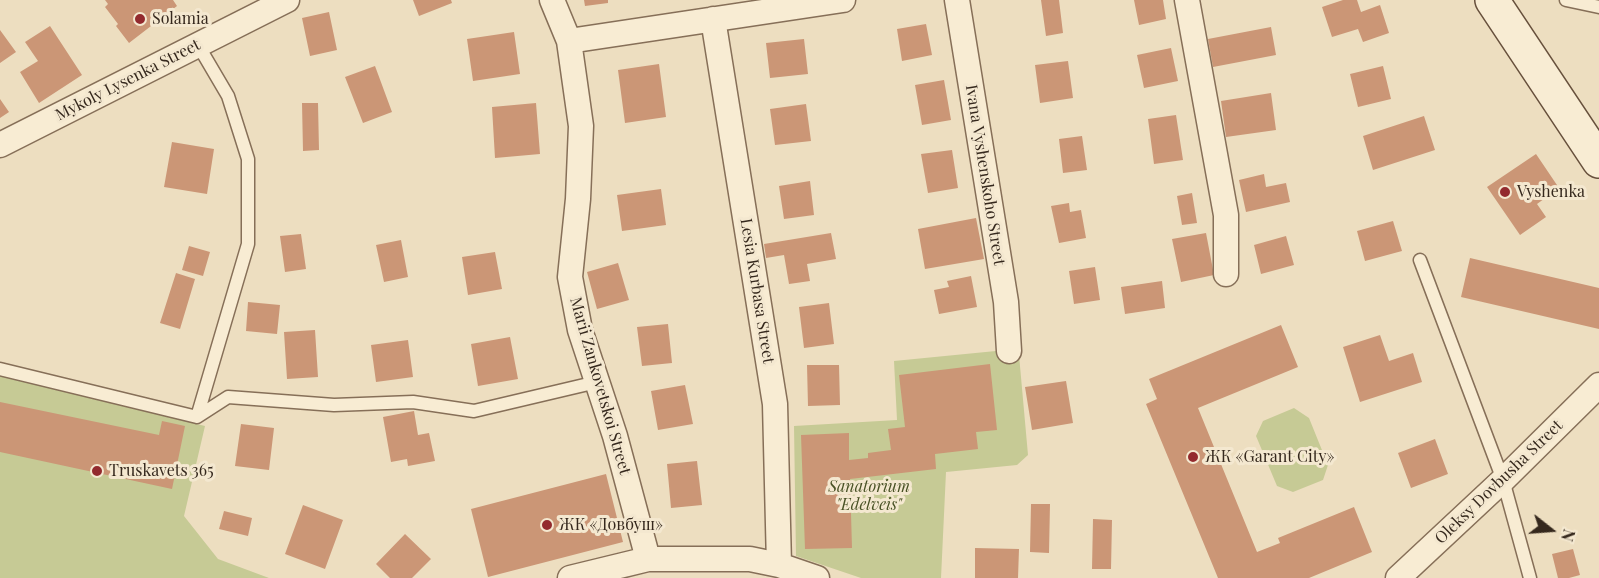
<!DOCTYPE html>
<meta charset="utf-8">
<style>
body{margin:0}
#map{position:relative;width:1599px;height:578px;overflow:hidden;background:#eddec0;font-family:"Playfair Display",serif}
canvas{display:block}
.north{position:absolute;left:1521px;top:500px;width:60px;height:60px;-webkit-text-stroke:4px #f4e8d0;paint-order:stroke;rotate:107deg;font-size:16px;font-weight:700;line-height:24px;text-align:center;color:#35281d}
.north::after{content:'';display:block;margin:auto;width:21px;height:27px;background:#35281d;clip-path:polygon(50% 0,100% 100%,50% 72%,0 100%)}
</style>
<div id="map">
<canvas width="1599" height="578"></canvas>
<div class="north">N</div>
</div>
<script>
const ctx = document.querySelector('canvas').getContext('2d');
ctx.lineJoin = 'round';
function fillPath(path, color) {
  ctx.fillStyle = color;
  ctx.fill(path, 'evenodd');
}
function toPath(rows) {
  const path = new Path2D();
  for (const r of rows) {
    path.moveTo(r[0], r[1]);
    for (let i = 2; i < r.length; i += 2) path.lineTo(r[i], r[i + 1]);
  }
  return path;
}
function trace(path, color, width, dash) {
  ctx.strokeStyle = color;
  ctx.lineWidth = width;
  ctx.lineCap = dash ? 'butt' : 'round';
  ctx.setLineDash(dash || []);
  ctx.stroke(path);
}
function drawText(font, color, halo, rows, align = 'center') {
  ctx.font = font + ' "Playfair Display",serif';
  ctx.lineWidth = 6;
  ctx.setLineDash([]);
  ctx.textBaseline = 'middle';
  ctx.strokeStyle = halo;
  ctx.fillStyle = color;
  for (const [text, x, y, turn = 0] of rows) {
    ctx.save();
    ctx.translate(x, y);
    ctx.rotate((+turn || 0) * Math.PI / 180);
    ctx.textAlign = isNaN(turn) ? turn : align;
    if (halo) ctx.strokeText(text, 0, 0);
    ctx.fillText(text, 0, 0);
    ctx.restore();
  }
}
const green = toPath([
 [1006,350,1019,355,1028,455,1017,465,946,472,941,578,861,578,796,556,794,426,897,420,894,361],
 [0,376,205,426,184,516,218,559,269,578,0,578],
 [1294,408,1309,418,1328,465,1323,480,1293,492,1277,486,1256,436,1263,421]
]);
const building = toPath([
 [105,0,173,0,177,6,129,43,116,26,118,24,105,7,108,4],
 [413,0,451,0,452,3,419,16],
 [584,0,608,0,608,3,585,6],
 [1041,0,1059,0,1063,33,1046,36],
 [1134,0,1163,0,1166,19,1139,25],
 [1343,0,1357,0,1361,12,1380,5,1389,33,1363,42,1358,29,1332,37,1322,7],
 [329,12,337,50,310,56,302,18],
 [926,24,932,55,902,61,897,29],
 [50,26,82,75,39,103,20,72,38,61,25,42],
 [1271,27,1276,55,1213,67,1208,39],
 [0,30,16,52,0,63],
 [514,32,520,74,473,81,467,39],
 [804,39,808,74,770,78,766,43],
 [1171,48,1178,81,1144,88,1137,55],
 [1068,61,1073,98,1040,103,1035,65],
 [659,64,666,117,625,123,618,70],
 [375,66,392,112,363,123,345,77],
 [1383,66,1391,99,1358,107,1350,74],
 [944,80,951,120,922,125,915,85],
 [1271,93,1276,130,1226,137,1221,101],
 [0,99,9,112,0,118],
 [302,103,318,103,319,150,303,151],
 [536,103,540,154,495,158,492,107],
 [806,104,811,141,775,145,770,109],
 [1176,115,1183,160,1154,164,1148,119],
 [1424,116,1435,150,1373,170,1363,136],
 [1082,136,1087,170,1063,173,1059,139],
 [172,142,214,149,207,194,164,187],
 [952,150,958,188,928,193,921,154],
 [1536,154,1559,188,1537,204,1546,217,1520,235,1487,187],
 [1264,174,1266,187,1286,183,1290,202,1246,212,1239,180],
 [810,181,814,215,784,219,779,186],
 [661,189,666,225,622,231,617,195],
 [1192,193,1197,223,1182,225,1177,196],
 [1069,203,1070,212,1081,210,1086,238,1059,243,1051,206],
 [976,218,984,259,925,269,918,229],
 [1393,221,1402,251,1365,261,1357,231],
 [831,233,836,259,807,264,810,281,789,284,784,255,766,258,764,244],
 [1206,233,1214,275,1181,282,1172,239],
 [301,234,306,269,285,272,280,236],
 [1286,236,1294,265,1261,274,1254,245],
 [401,240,408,277,384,282,376,245],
 [189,246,210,252,203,276,182,270],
 [495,252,502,289,468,295,462,257],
 [1470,258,1599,288,1599,329,1461,297],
 [618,263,629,300,597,309,587,272],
 [1095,267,1100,300,1074,304,1069,271],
 [176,273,195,279,180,329,160,323],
 [971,276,977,307,939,314,934,290,949,287,947,281],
 [1162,281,1165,308,1125,314,1121,287],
 [248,302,280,305,277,334,246,331],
 [829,303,834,344,804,348,799,307],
 [668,324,672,363,642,366,637,327],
 [1281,325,1298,367,1198,408,1257,552,1280,543,1278,538,1354,507,1372,552,1309,578,1218,578,1146,404,1157,399,1149,379],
 [315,330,318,377,287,379,284,332],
 [1380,335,1389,361,1413,353,1422,382,1360,402,1343,347],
 [510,337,518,379,478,386,471,344],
 [408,340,413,377,376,382,371,345],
 [990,364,997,430,976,432,978,449,935,454,936,469,850,479,852,548,805,549,801,435,849,433,849,460,868,458,868,453,891,450,888,429,905,427,899,375],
 [807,365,839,365,840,405,808,406],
 [1066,381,1073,423,1032,430,1025,387],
 [685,385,693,424,658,430,651,391],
 [0,402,159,435,162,421,185,426,172,489,0,452],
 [414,411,418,435,429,433,435,461,408,466,407,459,391,462,383,417],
 [241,424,274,428,269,470,235,466],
 [1435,439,1448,474,1411,488,1398,453],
 [697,461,702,505,671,508,667,464],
 [606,474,623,542,488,577,471,509],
 [1031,504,1050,504,1049,553,1030,552],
 [303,505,343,520,325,569,285,554],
 [224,511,252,518,248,536,219,529],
 [1093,519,1112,520,1111,569,1092,569],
 [405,534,431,559,412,578,390,578,376,564],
 [975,548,1019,549,1018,578,975,578],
 [1573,549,1580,575,1569,578,1558,578,1552,554]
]);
const lane = toPath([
 [1566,0,1599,7],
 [1420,260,1503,480,1530,578],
 [0,369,197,417,228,397,334,405,413,402,474,411,597,382],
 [197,417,248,244,248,159,228,96,198,45]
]);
const street = toPath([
 [552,0,569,41,581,126,578,199,570,277,580,330,615,436,648,559],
 [957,0,1006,302,1009,351],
 [1187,0,1226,215,1226,274],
 [713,19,775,404,779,565],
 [569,41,843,0],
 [0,145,287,0],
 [570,578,648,559,750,559,779,565,817,578],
 [1398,578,1503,480,1599,385]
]);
const secondary = toPath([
 [1492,0,1599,161]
]);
const markers = [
 [140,19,6,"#932a2e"],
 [1505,192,6,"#932a2e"],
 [1193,457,6,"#932a2e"],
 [97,471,6,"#932a2e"],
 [547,525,6,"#932a2e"]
];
const poiNames = [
 ["Solamia",152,19],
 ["Vyshenka",1517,192],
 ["ЖК «Garant City»",1205,457],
 ["Truskavets 365",109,471],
 ["ЖК «Довбуш»",559,525]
];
const streetNames = [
 ["Mykoly Lysenka Street",128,80,-27],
 ["Ivana Vyshenskoho Street",985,175,81],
 ["Lesia Kurbasa Street",757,291,81],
 ["Marii Zankovetskoi Street",600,386,74],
 ["Oleksy Dovbusha Street",1499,482,-44]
];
const parkNames = [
 ["Sanatorium",869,487],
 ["\"Edelveis\"",869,505]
];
fillPath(green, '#c6ca95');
fillPath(building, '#cb9676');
trace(lane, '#866f58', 15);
trace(street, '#866f58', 27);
trace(secondary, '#67503c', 36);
trace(lane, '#f8ecd3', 12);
trace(street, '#f8ecd3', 24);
trace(secondary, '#f8ecd3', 33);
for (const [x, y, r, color] of markers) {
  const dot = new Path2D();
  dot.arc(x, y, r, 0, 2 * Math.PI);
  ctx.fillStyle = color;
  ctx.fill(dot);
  trace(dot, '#f4e8d0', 2);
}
drawText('16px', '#35281d', '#f4e8d0', poiNames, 'left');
drawText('16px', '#35281d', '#f4e8d0', streetNames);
drawText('italic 16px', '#485124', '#f4e8d0', parkNames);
</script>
